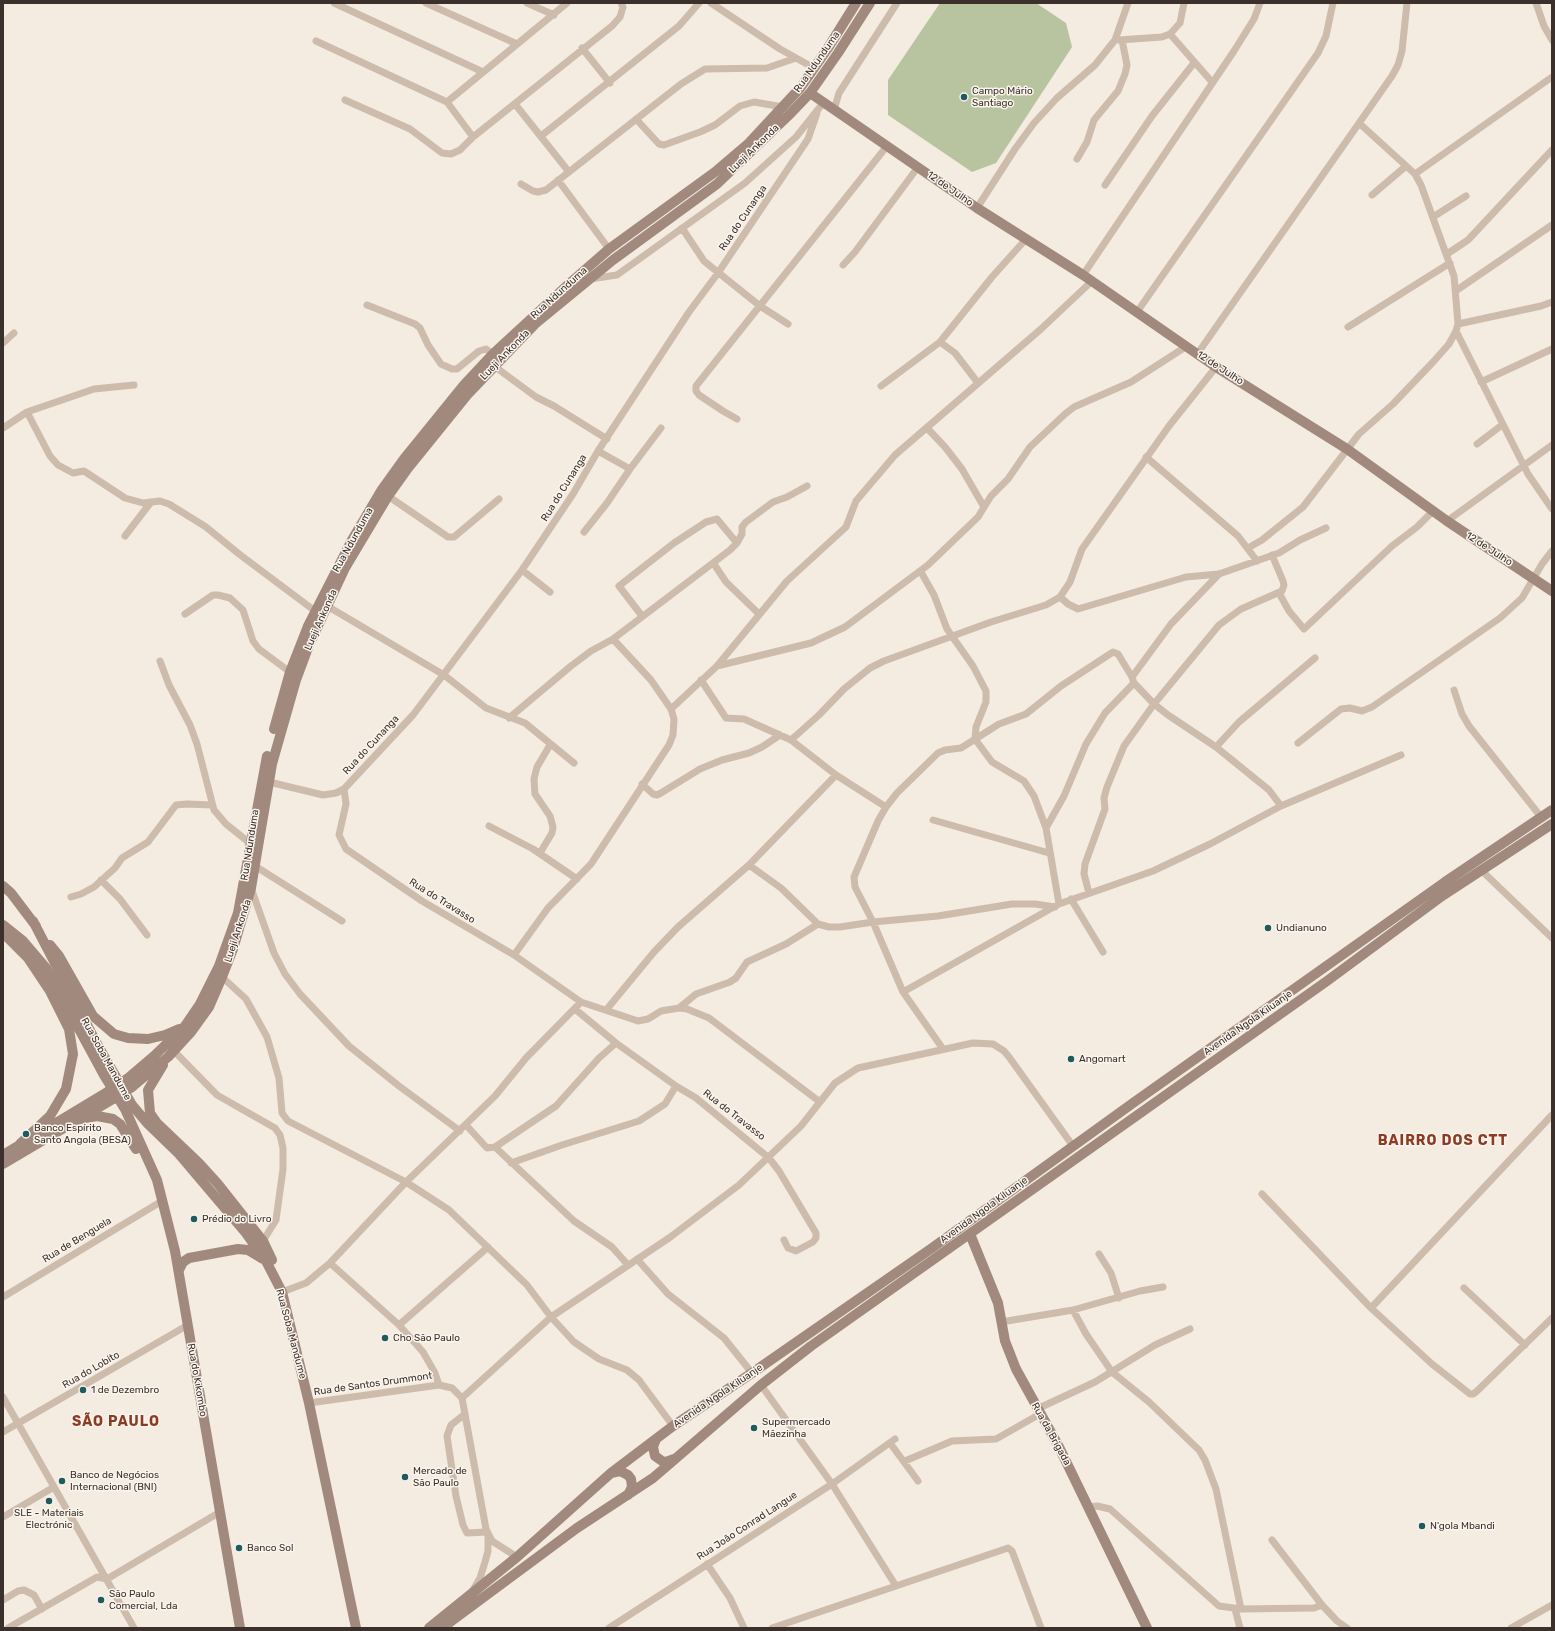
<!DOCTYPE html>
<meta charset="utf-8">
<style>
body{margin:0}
#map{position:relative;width:1555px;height:1631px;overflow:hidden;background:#f4ebe1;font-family:Rubik,sans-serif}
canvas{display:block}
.frame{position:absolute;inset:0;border:4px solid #3b302b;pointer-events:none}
</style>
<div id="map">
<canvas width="1555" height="1631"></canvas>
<div class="frame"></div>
</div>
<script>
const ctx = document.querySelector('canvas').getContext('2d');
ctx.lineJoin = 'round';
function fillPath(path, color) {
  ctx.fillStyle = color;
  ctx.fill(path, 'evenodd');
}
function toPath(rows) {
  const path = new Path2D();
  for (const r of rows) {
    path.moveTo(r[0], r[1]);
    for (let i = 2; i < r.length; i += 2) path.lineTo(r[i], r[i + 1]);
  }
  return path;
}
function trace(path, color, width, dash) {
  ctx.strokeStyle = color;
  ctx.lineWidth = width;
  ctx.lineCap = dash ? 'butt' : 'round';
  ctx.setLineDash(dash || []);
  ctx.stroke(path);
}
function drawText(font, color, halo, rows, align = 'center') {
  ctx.font = font + ' Rubik,sans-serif';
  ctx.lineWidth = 3;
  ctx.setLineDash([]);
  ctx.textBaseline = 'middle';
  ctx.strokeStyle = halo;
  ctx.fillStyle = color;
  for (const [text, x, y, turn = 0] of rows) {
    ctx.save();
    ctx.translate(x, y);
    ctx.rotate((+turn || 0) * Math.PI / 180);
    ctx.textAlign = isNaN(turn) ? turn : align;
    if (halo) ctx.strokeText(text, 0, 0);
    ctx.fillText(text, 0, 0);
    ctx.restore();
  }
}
const green = toPath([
 [940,3,1036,3,1066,23,1072,47,996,163,972,172,888,115,888,80]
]);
const street = toPath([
 [334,3,483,72],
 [426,3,517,44],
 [527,3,554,15],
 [711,3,780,49,814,68],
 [1536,3,1544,26,1552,40],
 [1170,34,1212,82],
 [1119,40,1162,37,1170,34,1180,23,1184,3],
 [316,41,447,102,473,137],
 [582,48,610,83],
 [345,100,410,129,442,153,451,154,460,150,473,137,612,26,620,17,623,7,621,3],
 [447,102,567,3],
 [515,104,569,172],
 [834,110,839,93,897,3],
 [636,119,659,144,664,145,700,132,715,125,740,106,754,102,783,107],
 [1359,123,1415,174,1421,185,1454,276,1458,324,1456,331,1528,474,1552,509],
 [541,136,679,26,699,3],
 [1077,159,1087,142,1094,120,1118,91,1125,74,1127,65,1122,40],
 [1415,174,1552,77],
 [558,180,609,249],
 [521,184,533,191,538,192,546,190,681,84,705,69,767,68,796,58],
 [1105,185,1152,116,1194,63],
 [1372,195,1406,166],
 [977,208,1015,149,1034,123,1057,98,1095,65,1115,40,1128,3],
 [1433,217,1466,196],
 [682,228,704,261,760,306,788,324],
 [1447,254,1468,240,1552,150],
 [843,265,855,252,918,167],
 [1083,275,1234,51,1254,19,1260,3],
 [590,279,617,275,745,183,796,137,824,102],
 [1457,290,1552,225],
 [367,305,415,324,420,328,428,345,441,364,452,369,457,369,479,351,486,349,493,354],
 [1137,312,1318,53,1326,36,1333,3],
 [1458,324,1541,306,1552,302],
 [1348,327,1450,263],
 [940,342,955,353,978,383],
 [3,343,14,333],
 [1198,353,1392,76,1398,65,1402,51,1407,3],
 [494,366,536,397,554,406,607,439],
 [1481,382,1552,349],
 [881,386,940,342,992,277,1026,239],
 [27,412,50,456,58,465,73,473,84,471,125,498,143,503,160,501,169,504,206,527,239,554,315,611],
 [737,419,723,411,699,395,696,391,696,386,887,146],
 [3,428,27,412,94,389,134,385],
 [927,428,945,447,962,469,984,507],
 [1477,444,1502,425],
 [598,451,630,469],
 [1146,457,1238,536,1257,561],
 [388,496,448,537,454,537,499,499],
 [1447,521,1552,445],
 [584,532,607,503,630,469,661,428],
 [125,536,151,502],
 [1248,548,1262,540,1303,507,1359,434,1393,404,1434,361,1449,344,1456,331],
 [714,564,726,582,759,614],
 [522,570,550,592],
 [921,572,934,595,947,629,973,666,986,691,986,702,976,727,975,739,992,762,1024,781,1034,796,1046,828],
 [1279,593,1289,611,1304,629,1392,546,1417,527,1433,511],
 [1060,597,1068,604,1078,609,1186,577,1219,574,1279,553,1300,540,1326,528],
 [327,606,444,675,486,708,525,723,574,763],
 [185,614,213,595,218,595,230,598,243,610,253,641,259,649,290,672],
 [642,616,619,586,674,543,706,522,717,519,737,543],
 [160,661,169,685,190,725,197,744,214,810,226,824,251,844],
 [717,666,811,643,845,627,928,565,978,517,991,496,1008,479,1030,447,1065,414,1074,407,1131,382,1187,346],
 [701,680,726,718,744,719,791,740,836,775,886,807],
 [1134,683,1154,704,1168,715,1216,747,1269,790,1281,806],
 [1454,690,1462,714,1469,726,1541,817],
 [671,709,717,666,787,581,846,527,856,501,895,455,1041,329,1092,281],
 [509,718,571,666,591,651,613,639],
 [791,740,819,715,844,689,870,668,884,661,991,622,1046,605,1060,597,1070,582,1082,549,1169,426,1216,367],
 [1298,743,1341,709,1350,708,1362,711,1372,707,1500,618,1522,598,1542,564,1552,551],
 [1216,747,1239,722,1315,658],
 [269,782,323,795,336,793,344,789,413,715,522,570,573,494,598,451,689,312,718,273,808,139,817,113],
 [642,784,653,794,657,795,661,793,700,769,722,760,749,753,762,747,780,735],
 [344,789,346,804,339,835,346,849,422,901,514,955,581,1002,638,1021,648,1019,661,1011,679,1008,687,1009,709,1018,820,1102],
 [933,820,1049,853],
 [489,826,533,849,577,879],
 [540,853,552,833,553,827,550,816,535,794,534,779,537,767,550,745],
 [749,865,781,888,818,924,829,927,840,927,873,922,903,992],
 [255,866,342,921],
 [1481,870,1552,938],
 [101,880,120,899,147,935],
 [251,888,274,953,285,974,300,994,349,1046,399,1086,460,1131],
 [1089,893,1084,874,1085,864,1105,809,1104,798,1107,787,1124,746,1154,704,1219,625,1241,609,1282,591,1284,585,1283,581,1272,555],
 [71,897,81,894,94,887,115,868,122,858,148,842,176,805,187,804,212,805],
 [1071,899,1103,952],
 [1059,904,1046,828,1064,796,1086,744,1105,713,1134,683,1132,677,1171,624,1219,574],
 [1055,907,1035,904,1012,904,938,916,873,922,855,887,854,877,878,821,886,807,897,793,938,753,945,750,961,748,999,724,1026,714,1061,686,1113,652,1118,654,1132,677],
 [514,955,548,908,591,864,669,745,673,735,674,719,671,709,651,680,613,639,730,550,737,543,742,534,742,527,746,522,773,502,787,497,807,486],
 [222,977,246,999,267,1037,279,1078,282,1113,288,1121,406,1182,449,1210,527,1285,551,1317,574,1342,599,1359,627,1370,639,1380,673,1426],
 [679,1008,696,994,730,982,736,978,747,962,786,944,818,924],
 [575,1009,616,1043,676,1086,696,1098,769,1158,779,1171,816,1233,816,1238,813,1242,796,1251,788,1248,784,1240],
 [607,1009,654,952,678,927,749,865,836,775],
 [616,1043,599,1058,556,1106,495,1147,574,1221,612,1247,628,1265],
 [943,1049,903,992,1059,904,1153,871,1210,844,1281,806,1401,755],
 [174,1051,217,1095,275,1128,280,1135,283,1148,283,1169,276,1220,263,1241],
 [466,1125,487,1148,495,1147],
 [511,1163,562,1145,639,1121,665,1104,676,1086],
 [1262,1194,1371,1308,1432,1364,1470,1394,1473,1394,1476,1392,1552,1318],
 [1099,1254,1111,1273,1119,1298],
 [637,1259,668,1294,724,1338,752,1373],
 [330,1263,399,1325,423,1352,435,1373,439,1385],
 [1464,1288,1525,1345],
 [282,1292,306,1283,330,1263,406,1182,495,1096,526,1058,581,1002],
 [3,1297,162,1201],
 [1371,1308,1552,1115],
 [1073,1310,1086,1334,1112,1372,1149,1402,1199,1450,1205,1460,1216,1489,1241,1609],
 [1001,1322,1073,1310,1140,1291,1163,1287],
 [399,1325,488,1247],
 [761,1385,832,1484,896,1586],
 [3,1397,134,1628],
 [462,1398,551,1317,669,1238,739,1185,801,1126,835,1083,858,1068,973,1043,993,1044,1004,1051,1009,1057,1073,1146],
 [309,1403,439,1385,452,1388,462,1398,486,1529,492,1541,517,1557],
 [1037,1409,1095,1382,1155,1345,1190,1329],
 [465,1414,451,1425,447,1436,456,1496,463,1525,467,1533,487,1532],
 [3,1432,188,1325],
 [890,1443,918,1481],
 [905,1461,952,1441,996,1439,1040,1414],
 [1089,1507,1097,1506,1110,1509,1219,1606,1241,1609,1314,1608,1322,1605],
 [3,1517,54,1487],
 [1272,1540,1322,1605,1337,1621,1347,1628],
 [707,1564,730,1598,744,1628],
 [473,1590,480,1578,485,1562,488,1551,488,1536],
 [3,1600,18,1591,24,1590,34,1595,42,1609],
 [1235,1609,1240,1628],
 [8,1628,97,1577,107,1579,220,1512],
 [609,1628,832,1484,895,1439],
 [772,1628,1008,1548,1012,1551,1041,1628],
 [1511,1628,1552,1605]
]);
const secondary = toPath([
 [810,93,977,208,1083,275,1216,367,1347,449,1447,521,1552,591],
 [274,729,290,672,308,626,352,540,381,491,404,459,464,385,493,354,570,283,609,249,715,172,749,143,801,87,828,48,856,3],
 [3,886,11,893,36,926],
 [33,921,97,1044,132,1105,148,1124,179,1154,246,1233,266,1261,282,1292,309,1403,356,1628],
 [3,925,23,941,46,968,104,1075,125,1109,157,1180,175,1251,240,1628],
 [3,933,28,958,50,991,69,1029,73,1054,66,1089,50,1116,20,1144],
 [50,945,59,956,93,1016,114,1034,128,1038,148,1039,165,1035,179,1029],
 [163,1065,148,1090,150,1113,157,1123,199,1163,218,1184,263,1241,272,1260],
 [127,1079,154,1056,185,1026,200,1004,219,966,238,913,267,756],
 [132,1087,168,1057,191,1032,209,1007,222,977,233,949,251,888,272,764,296,680,309,645,345,568,388,496,408,468,467,395,535,324,613,260,717,184,788,116,810,93,838,53,870,3],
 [80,1119,97,1116,113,1119,120,1124,136,1149],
 [3,1155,109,1091],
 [3,1164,113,1099],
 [970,1234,998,1303,1005,1341,1016,1369,1059,1447,1147,1628],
 [179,1270,183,1262,189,1258,238,1249,248,1250,263,1259],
 [656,1439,653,1447,655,1456,662,1461,666,1462,674,1459],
 [611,1473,620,1471,628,1475,631,1479,632,1487,628,1495],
 [429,1628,517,1557,611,1473,673,1426,752,1373,932,1248,1133,1103,1445,882,1552,810],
 [442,1628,577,1528,653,1478,761,1385,811,1346,1327,981,1442,896,1552,824]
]);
const secondaryBridge = toPath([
 [109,1091,127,1079],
 [113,1099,132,1087]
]);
const markers = [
 [964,97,4,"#1f5a5e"],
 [1268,928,4,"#1f5a5e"],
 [1071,1059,4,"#1f5a5e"],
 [26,1134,4,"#1f5a5e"],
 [194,1219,4,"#1f5a5e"],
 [385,1338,4,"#1f5a5e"],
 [83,1390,4,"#1f5a5e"],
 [754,1428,4,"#1f5a5e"],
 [405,1477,4,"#1f5a5e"],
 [62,1481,4,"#1f5a5e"],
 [49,1501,4,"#1f5a5e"],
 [1422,1526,4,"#1f5a5e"],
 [239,1548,4,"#1f5a5e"],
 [101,1600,4,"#1f5a5e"]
];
const streetNames = [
 ["Rua Ndunduma",817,62,-55],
 ["Lueji Ankonda",754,149,-44],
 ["12 de Julho",950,189,35],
 ["Rua do Cunanga",743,218,-56],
 ["Rua Ndunduma",559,293,-42],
 ["Lueji Ankonda",505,355,-46],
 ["12 de Julho",1220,368,33],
 ["Rua do Cunanga",564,488,-58],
 ["Rua Ndunduma",353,540,-61],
 ["12 de Julho",1489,549,33],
 ["Lueji Ankonda",321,620,-66],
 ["Rua do Cunanga",371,745,-47],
 ["Rua Ndunduma",250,845,-81],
 ["Rua do Travasso",442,901,32],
 ["Lueji Ankonda",238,931,-72],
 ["Avenida Ngola Kiluanje",1248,1023,-35],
 ["Rua Soba Mandume",106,1059,61],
 ["Rua do Travasso",734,1115,38],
 ["Avenida Ngola Kiluanje",984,1210,-36],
 ["Rua de Benguela",77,1240,-31],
 ["Rua Soba Mandume",291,1334,75],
 ["Rua do Lobito",91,1370,-30],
 ["Rua do Kikombo",197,1380,80],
 ["Rua de Santos Drummont",373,1384,-8],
 ["Avenida Ngola Kiluanje",718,1396,-34],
 ["Rua da Brigada",1051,1434,61],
 ["Rua João Conrad Langue",747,1526,-33]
];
const poiNames = [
 ["Campo Mário",972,91],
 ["Santiago",972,103],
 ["Undianuno",1276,928],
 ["Angomart",1079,1059],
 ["Banco Espírito",34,1128],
 ["Santo Angola (BESA)",34,1140],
 ["Prédio do Livro",202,1219],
 ["Cho São Paulo",393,1338],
 ["1 de Dezembro",91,1390],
 ["Supermercado",762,1422],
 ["Mãezinha",762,1434],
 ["Mercado de",413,1471],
 ["São Paulo",413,1483],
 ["Banco de Negócios",70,1475],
 ["Internacional (BNI)",70,1487],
 ["SLE - Materiais",49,1513,"center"],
 ["Electrónic",49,1525,"center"],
 ["N'gola Mbandi",1430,1526],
 ["Banco Sol",247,1548],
 ["São Paulo",109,1594],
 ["Comercial, Lda",109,1606]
];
const districtNames = [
 ["BAIRRO DOS CTT",1443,1141],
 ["SÃO PAULO",116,1422]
];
fillPath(green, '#b8c4a0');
trace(street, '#cdbbac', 7);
trace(secondary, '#a18a7d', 10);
trace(secondaryBridge, '#a18a7d', 10);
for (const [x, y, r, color] of markers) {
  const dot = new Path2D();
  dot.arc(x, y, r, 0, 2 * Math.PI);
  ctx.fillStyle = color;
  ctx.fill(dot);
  trace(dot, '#fbf5ee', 1.5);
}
drawText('10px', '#3b302b', '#fbf5ee', streetNames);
drawText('10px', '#3b302b', '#fbf5ee', poiNames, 'left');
ctx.letterSpacing = '1px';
drawText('bold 14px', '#8c3b22', '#fbf5ee', districtNames);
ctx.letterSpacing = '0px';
</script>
